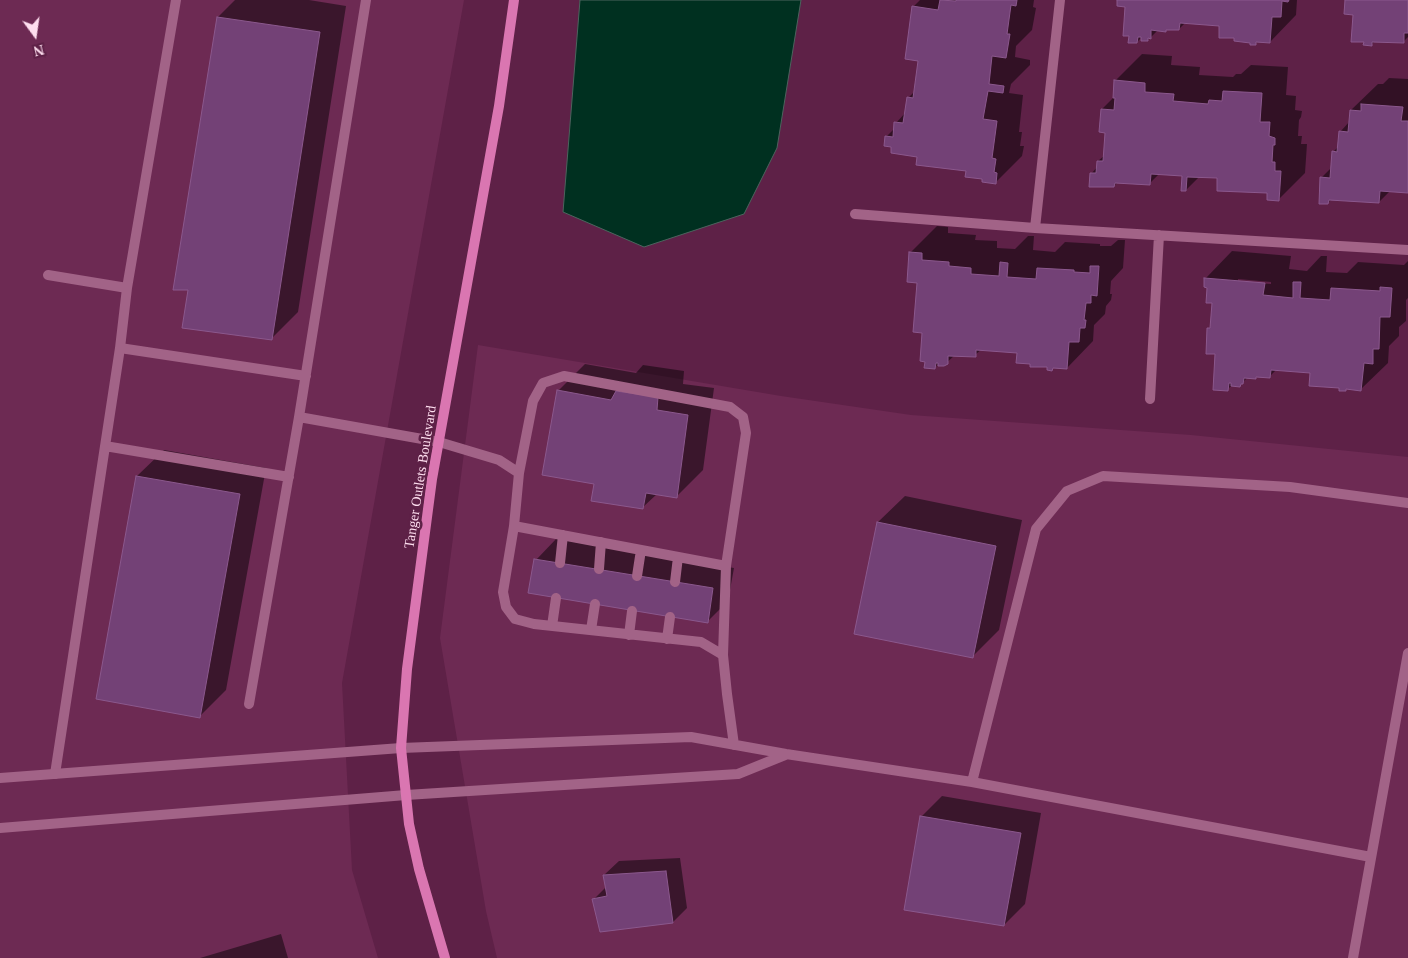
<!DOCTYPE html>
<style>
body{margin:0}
#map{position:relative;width:1408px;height:958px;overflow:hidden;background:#5e2147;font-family:Georgia,serif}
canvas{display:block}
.north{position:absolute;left:10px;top:10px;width:50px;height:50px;-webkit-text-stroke:4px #5e2147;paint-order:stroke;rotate:166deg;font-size:14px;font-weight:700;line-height:20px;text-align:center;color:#fedeef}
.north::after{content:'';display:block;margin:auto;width:18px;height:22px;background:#fedeef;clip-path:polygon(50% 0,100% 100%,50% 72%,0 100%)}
</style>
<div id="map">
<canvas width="1408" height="958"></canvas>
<div class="north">N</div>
</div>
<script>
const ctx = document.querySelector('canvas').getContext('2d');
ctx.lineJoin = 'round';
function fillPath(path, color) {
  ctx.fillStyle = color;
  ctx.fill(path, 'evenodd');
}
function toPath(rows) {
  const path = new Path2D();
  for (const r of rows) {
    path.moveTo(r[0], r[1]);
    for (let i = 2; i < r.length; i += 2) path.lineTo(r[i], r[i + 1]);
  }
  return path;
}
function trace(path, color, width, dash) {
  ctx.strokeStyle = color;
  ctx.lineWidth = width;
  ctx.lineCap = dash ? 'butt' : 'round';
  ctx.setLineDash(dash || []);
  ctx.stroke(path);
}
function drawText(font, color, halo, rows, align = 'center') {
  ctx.font = font + ' Georgia,serif';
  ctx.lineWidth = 5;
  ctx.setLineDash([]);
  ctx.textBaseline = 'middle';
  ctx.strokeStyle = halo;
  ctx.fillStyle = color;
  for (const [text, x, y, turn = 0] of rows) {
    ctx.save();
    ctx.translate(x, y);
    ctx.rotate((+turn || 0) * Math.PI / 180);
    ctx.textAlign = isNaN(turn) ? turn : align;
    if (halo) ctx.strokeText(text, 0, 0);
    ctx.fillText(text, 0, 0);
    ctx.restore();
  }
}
const built = toPath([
 [0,0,464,0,342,683,352,870,378,958,0,958],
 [478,345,781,396,911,415,1191,435,1408,457,1408,958,497,958,486,911,440,638]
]);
const water = toPath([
 [580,0,801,0,777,148,744,214,644,247,563,212,580,0]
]);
const shadow = toPath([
 [235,0,309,0,346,6,298,312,271,339,190,289,174,288,218,17],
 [920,0,1034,0,1033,7,1036,8,1032,30,1016,46,1015,57,1030,60,1030,65,1011,84,1009,93,1023,95,1019,132,1022,132,1020,146,1024,146,1022,156,995,183,967,170,919,156,887,136,895,128,896,123,906,112,908,98,915,91,919,60,913,7],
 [1118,0,1297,0,1296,15,1270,42,1259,41,1255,44,1236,37,1221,24,1186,22,1179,29,1158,30,1148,40,1143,36,1137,42,1130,35,1126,6],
 [1346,0,1408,0,1408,37,1403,42,1375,41,1371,45,1365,41,1354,13],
 [1142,54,1172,56,1171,65,1200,67,1199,75,1233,77,1236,74,1241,74,1251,65,1288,67,1286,95,1296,96,1295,110,1302,111,1301,117,1299,120,1298,136,1302,136,1301,144,1307,144,1305,173,1279,199,1269,192,1219,177,1200,176,1186,190,1184,175,1160,173,1149,184,1118,182,1114,186,1091,174,1098,166,1098,161,1105,155,1106,131,1102,109,1114,97,1115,81],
 [1389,78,1408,79,1408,192,1390,191,1379,202,1332,199,1328,203,1321,178,1332,167,1333,152,1339,146,1340,132,1350,121,1351,110,1378,84,1383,84],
 [937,226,948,227,948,233,976,235,975,240,997,241,997,248,1015,249,1028,236,1034,236,1033,250,1055,252,1065,242,1100,244,1100,246,1111,246,1118,240,1125,240,1123,268,1111,281,1110,294,1112,294,1111,300,1106,306,1105,314,1094,325,1093,341,1067,368,1054,367,1052,369,1048,366,1031,363,1019,351,982,349,975,355,955,355,944,365,938,364,935,368,923,332,918,282,910,253],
 [1232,251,1291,256,1289,269,1307,271,1321,256,1327,256,1326,272,1347,273,1358,262,1404,265,1408,261,1408,298,1406,300,1406,321,1399,327,1399,336,1389,346,1388,363,1361,389,1347,388,1345,390,1311,372,1276,370,1269,377,1258,376,1256,378,1248,377,1240,385,1232,385,1228,389,1209,328,1211,326,1213,302,1209,286,1205,286,1206,278],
 [1238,279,1271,282,1271,284,1238,282],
 [585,364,636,373,643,365,684,371,683,384,714,388,703,470,676,497,657,494,642,508,596,483,558,391],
 [164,450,266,468,226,690,200,716,137,476],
 [905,496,1022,520,999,630,973,656,856,633,878,522],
 [556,539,734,568,728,601,707,622,536,560],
 [942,796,1041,813,1025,904,1004,925,921,817],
 [680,858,687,908,673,922,593,900,606,887,604,875,619,861],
 [281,934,288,958,200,958]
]);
const building = toPath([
 [940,0,956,1,956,0,1017,0,1016,6,1011,5,1007,34,1010,34,1006,58,992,56,989,84,1004,86,1003,93,988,91,983,119,997,121,992,158,996,159,994,172,997,173,996,184,982,182,982,179,965,177,966,171,916,165,917,157,891,153,891,147,884,146,885,136,893,137,894,122,903,123,907,97,913,98,918,61,905,59,912,6,938,10,940,0],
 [1117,0,1289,0,1288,2,1282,1,1281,17,1272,17,1270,43,1256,42,1256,45,1250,45,1250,43,1234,41,1234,38,1219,38,1219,26,1180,23,1179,30,1166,30,1166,32,1151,30,1151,39,1148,38,1148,41,1141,41,1141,37,1138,37,1137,43,1128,43,1129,36,1123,36,1125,7,1117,6,1117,0],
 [1345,0,1408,0,1408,33,1404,33,1404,43,1372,42,1372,46,1363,45,1364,42,1351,42,1353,15,1344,14,1345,0],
 [217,17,320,32,272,340,182,328,188,290,173,290,217,17],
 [1114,80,1145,83,1145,92,1174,94,1173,101,1208,104,1209,100,1222,101,1223,91,1262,93,1260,122,1270,122,1269,136,1275,138,1275,145,1273,145,1272,162,1275,162,1275,171,1281,171,1279,201,1267,200,1267,193,1217,191,1217,178,1187,177,1186,191,1181,191,1182,176,1151,174,1150,185,1115,183,1114,187,1089,187,1090,173,1096,173,1097,161,1103,161,1105,133,1099,132,1101,109,1114,110,1115,98,1113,98,1114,80],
 [1361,104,1403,107,1401,121,1408,121,1408,193,1380,191,1379,203,1329,200,1328,204,1319,204,1320,177,1330,178,1332,151,1337,152,1339,131,1348,132,1350,110,1361,111,1361,104],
 [909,252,922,253,922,260,949,262,949,266,971,268,971,274,999,276,1000,262,1008,263,1007,277,1036,279,1037,268,1074,270,1074,272,1090,273,1090,266,1099,266,1097,296,1091,295,1091,303,1086,303,1084,320,1086,320,1085,328,1080,328,1079,342,1069,342,1067,369,1053,368,1052,371,1047,370,1047,367,1030,367,1030,364,1016,363,1017,353,976,350,976,357,948,356,948,364,944,366,938,366,938,363,936,363,935,369,924,368,925,362,920,361,922,333,913,332,917,283,907,282,909,252],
 [1204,278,1265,283,1263,295,1293,298,1293,282,1301,282,1300,298,1330,300,1331,288,1380,291,1380,287,1392,288,1390,317,1380,317,1379,349,1373,349,1373,364,1364,363,1361,391,1346,389,1346,391,1339,391,1339,388,1309,386,1310,373,1271,370,1270,378,1256,377,1256,379,1244,378,1243,384,1241,384,1240,387,1231,386,1231,383,1229,383,1228,391,1213,390,1215,354,1206,354,1207,328,1210,328,1212,303,1206,303,1207,288,1204,287,1204,278],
 [557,390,611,400,616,391,658,397,657,410,688,415,677,498,646,493,643,509,591,501,594,484,542,475,557,390],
 [136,476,240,494,200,718,96,699,136,476],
 [877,522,996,546,973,658,854,634,877,522],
 [534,559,713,588,708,623,528,593,534,559],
 [920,816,1021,833,1004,926,904,910,920,816],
 [666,871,673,923,600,932,592,899,607,896,603,875,666,871]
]);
const lane = toPath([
 [48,275,127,288,176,0],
 [127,288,120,348,306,376],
 [299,417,439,442,499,460,519,473,514,526,503,592,506,607,515,619,534,624,701,642,723,655,727,694,734,745],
 [105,446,289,477],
 [519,473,533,401,543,383,564,376,730,407,743,417,746,433,726,566],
 [514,526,726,566,723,655],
 [560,563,563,535],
 [599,569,601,542],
 [637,576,641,550],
 [675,582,678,557],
 [552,626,556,598],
 [591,630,595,604],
 [629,635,632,611],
 [667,639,670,617],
 [249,704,299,417,366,0],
 [401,748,691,737,786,754,972,782,1371,857],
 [55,774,120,348],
 [972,782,1036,529,1067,491,1103,476,1290,487,1408,503],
 [406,795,738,774,785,755],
 [1353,958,1408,653]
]);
const street = toPath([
 [1060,0,1035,228,1408,250],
 [855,214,1035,228],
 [1150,399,1159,235],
 [0,778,401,748],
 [0,828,406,795]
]);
const secondary = toPath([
 [445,958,419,869,409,824,401,748,407,669,432,479,499,106,514,0]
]);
const streetNames = [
 ["Tanger Outlets Boulevard",421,477,-81]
];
fillPath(built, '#6d2a53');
fillPath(water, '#003020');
trace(water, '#4c645e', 1);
fillPath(shadow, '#0007');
fillPath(building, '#734176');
trace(building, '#8b588d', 1);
trace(lane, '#a26387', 10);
trace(street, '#a26387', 10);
trace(secondary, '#da76b1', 10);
drawText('14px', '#fedeef', '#5e2147', streetNames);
</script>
